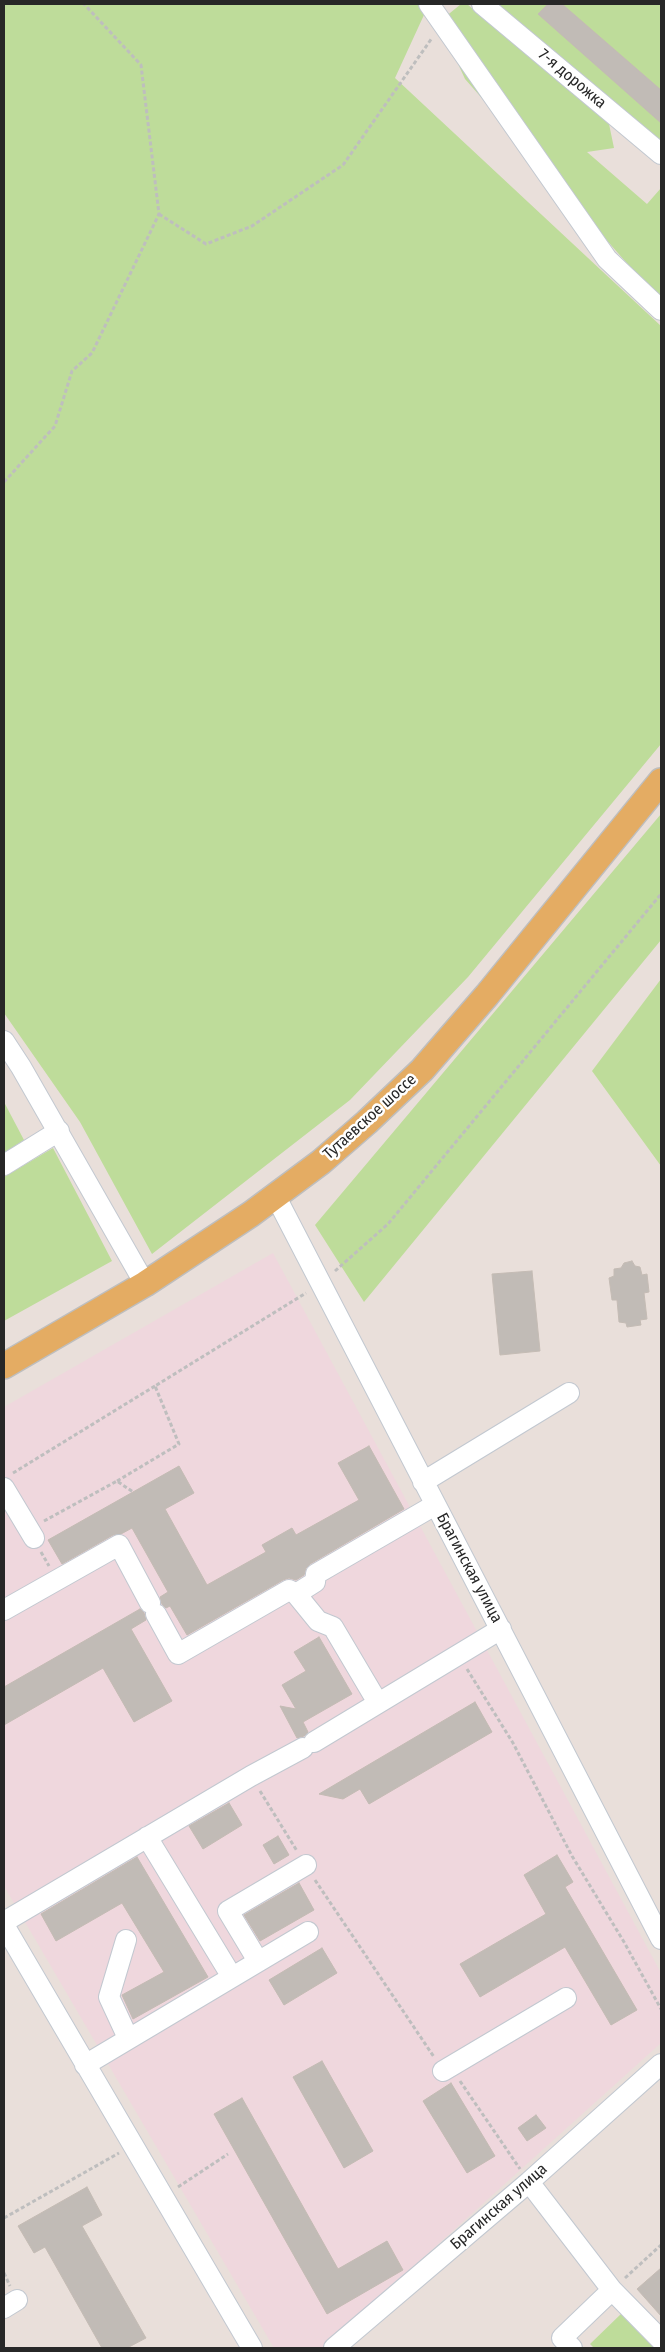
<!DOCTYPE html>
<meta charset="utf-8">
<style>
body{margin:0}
#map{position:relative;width:665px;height:2352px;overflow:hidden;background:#e9dfda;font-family:"Fira Sans Condensed",sans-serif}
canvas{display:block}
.frame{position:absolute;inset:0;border:5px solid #272727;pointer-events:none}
</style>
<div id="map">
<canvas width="665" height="2352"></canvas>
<div class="frame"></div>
</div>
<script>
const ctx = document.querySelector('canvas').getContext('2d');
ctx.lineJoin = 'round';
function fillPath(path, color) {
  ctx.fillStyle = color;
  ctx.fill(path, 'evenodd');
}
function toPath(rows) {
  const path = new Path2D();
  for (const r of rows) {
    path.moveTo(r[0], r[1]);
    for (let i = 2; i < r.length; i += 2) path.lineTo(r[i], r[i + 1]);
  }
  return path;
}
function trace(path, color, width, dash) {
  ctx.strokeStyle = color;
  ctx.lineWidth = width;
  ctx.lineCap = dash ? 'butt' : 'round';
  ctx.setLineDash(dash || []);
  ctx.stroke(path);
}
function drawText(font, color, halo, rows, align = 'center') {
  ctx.font = font + ' "Fira Sans Condensed",sans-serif';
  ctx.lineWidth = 5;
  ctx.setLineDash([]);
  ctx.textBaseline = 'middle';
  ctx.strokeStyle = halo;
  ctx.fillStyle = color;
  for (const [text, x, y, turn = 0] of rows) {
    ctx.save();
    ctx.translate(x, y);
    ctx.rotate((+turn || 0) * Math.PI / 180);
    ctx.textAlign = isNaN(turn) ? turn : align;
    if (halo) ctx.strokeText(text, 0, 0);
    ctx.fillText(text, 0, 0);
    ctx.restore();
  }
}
const medical = toPath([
 [273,1253,661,1973,661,2043,323,2348,274,2348,4,1886,4,1407]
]);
const green = toPath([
 [4,4,429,4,395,78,661,326,661,744,468,977,350,1100,152,1254,80,1122,4,1013],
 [461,4,467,4,609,124,614,148,587,152,647,204,661,188,661,298,639,277,465,79,439,22],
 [479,4,661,4,661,155],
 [661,814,661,940,364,1302,315,1225],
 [661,979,661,1166,592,1071],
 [4,1102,24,1140,4,1153],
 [53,1148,112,1261,4,1321,4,1177],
 [622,2313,656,2348,594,2348,590,2344]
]);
const building = toPath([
 [548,4,562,4,661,90,661,123,538,14,548,4],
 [632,1261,635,1266,640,1267,642,1275,647,1274,649,1292,644,1293,647,1319,640,1320,641,1325,627,1327,626,1323,619,1322,617,1300,612,1300,609,1278,614,1276,614,1269,621,1268,624,1263,632,1261],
 [532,1271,540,1351,500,1355,492,1274,532,1271],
 [369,1446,404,1509,310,1564,306,1568,304,1575,296,1580,289,1578,283,1580,187,1635,170,1606,166,1608,162,1604,160,1597,168,1592,132,1528,121,1534,113,1535,62,1564,48,1540,179,1466,194,1493,165,1509,207,1585,266,1552,262,1545,292,1528,296,1535,359,1500,338,1463,369,1446],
 [140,1609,144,1613,146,1620,131,1629,172,1701,134,1722,103,1668,4,1725,4,1687,140,1609],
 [319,1637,352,1694,303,1722,308,1732,304,1736,297,1738,280,1706,296,1709,282,1685,306,1671,294,1652,319,1637],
 [475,1702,492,1732,369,1804,360,1789,343,1799,319,1794,475,1702],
 [229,1803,242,1825,203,1849,189,1826,229,1803],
 [278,1836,289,1855,274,1864,263,1845,278,1836],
 [557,1855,573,1882,565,1887,637,2010,611,2025,565,1947,480,1997,460,1964,546,1914,524,1875,557,1855],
 [137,1857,208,1977,133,2019,122,1995,164,1972,122,1903,56,1941,41,1914,137,1857],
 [299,1883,314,1910,260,1941,244,1915,299,1883],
 [322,1948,337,1973,284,2005,269,1980,322,1948],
 [322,2061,373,2151,344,2168,293,2077,322,2061],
 [451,2083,495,2156,467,2173,423,2101,451,2083],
 [242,2098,338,2269,387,2241,403,2270,327,2314,214,2114,242,2098],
 [536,2115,546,2128,527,2141,518,2128,536,2115],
 [87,2187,102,2215,82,2226,146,2338,127,2348,102,2348,45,2247,34,2253,18,2226,87,2187],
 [661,2268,661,2316,637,2289,661,2268]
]);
const path = toPath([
 [159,214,206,244,252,226,343,165,432,38],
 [4,482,55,426,72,371,92,353,159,214,141,65,84,4],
 [335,1271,388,1224,661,894],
 [13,1473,155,1386],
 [117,1481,179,1444,155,1386,306,1293],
 [44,1521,117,1481,133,1492],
 [41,1552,49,1566],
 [467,1669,513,1743,572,1856,624,1942,661,2009],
 [260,1791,297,1851],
 [315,1880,434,2057],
 [460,2081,520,2169],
 [178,2187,228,2154],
 [4,2218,119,2153],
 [4,2273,10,2286],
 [625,2278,661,2245]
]);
const minor = toPath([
 [429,4,607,259,661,310],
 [482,4,661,154],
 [4,1041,21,1067,145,1284],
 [4,1165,59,1131],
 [276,1197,661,1939],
 [423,1482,569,1393],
 [4,1488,34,1538],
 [296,1594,318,1621,333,1627,378,1703],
 [4,1610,119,1545,150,1603],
 [156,1614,178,1654,289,1590,296,1594,315,1582,316,1574,435,1505],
 [314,1742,501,1629],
 [147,1837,232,1977],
 [4,1922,251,1776,303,1748],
 [4,1925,252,2348],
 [126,1940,109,1997,128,2038],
 [258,1961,228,1911,306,1865],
 [85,2065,308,1932],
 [443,2071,566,1998],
 [529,2182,612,2290,661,2340],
 [4,2308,17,2300],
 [334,2348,529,2182,661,2064],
 [572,2348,562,2338,612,2290]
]);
const major = toPath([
 [4,1366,145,1284,251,1214,321,1162,367,1122,422,1070,487,995,661,781]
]);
const streetNames = [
 ["7-я дорожка",572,79,40],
 ["Тутаевское шоссе",370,1117,-42],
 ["Брагинская улица",469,1568,62],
 ["Брагинская улица",499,2207,-41]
];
fillPath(medical, '#efd7dd');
fillPath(green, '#bedc9a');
fillPath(building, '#c1bbb6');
trace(building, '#c4bbb4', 1);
trace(minor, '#c2c8d0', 22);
trace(major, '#bebebe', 28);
trace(path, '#bebebe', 3, [4, 2.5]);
trace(minor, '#fff', 20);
trace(major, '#e4ac63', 25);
drawText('16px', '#272727', '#fff', streetNames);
</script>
